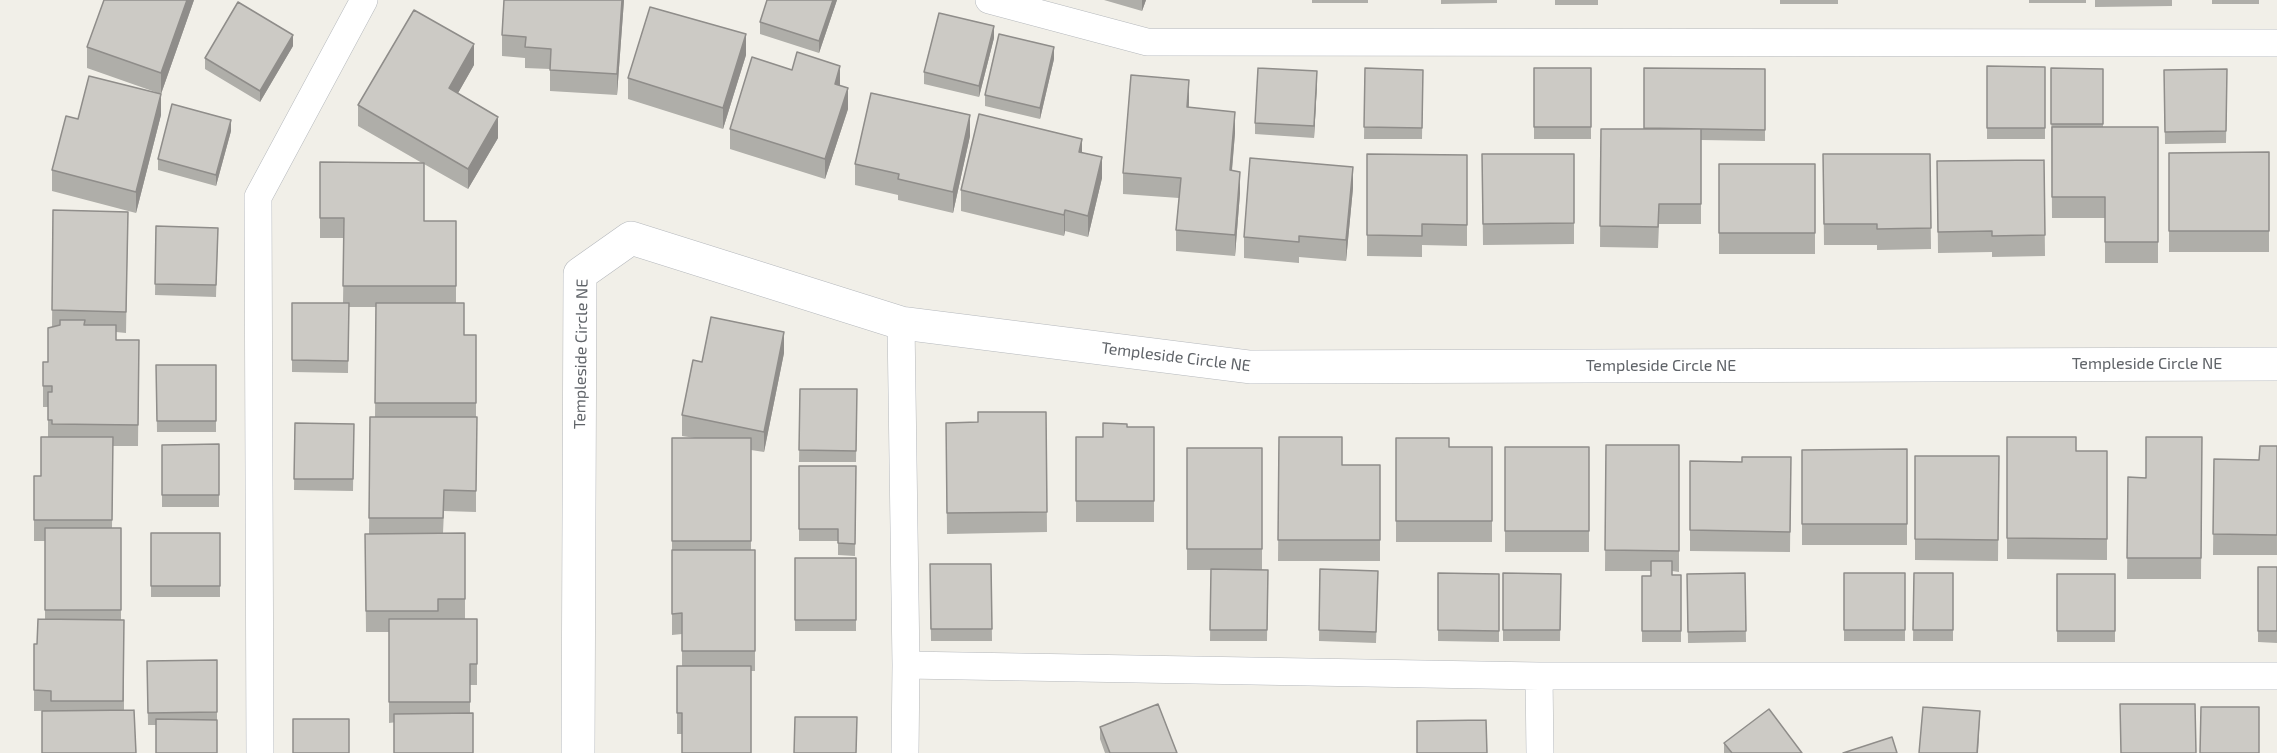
<!DOCTYPE html>
<style>
body{margin:0}
canvas{display:block;background:#f1efe8}
</style>
<canvas width="2277" height="753"></canvas>
<script>
const ctx = document.querySelector('canvas').getContext('2d');
ctx.lineJoin = 'round';
function toPath(rows) {
  const path = new Path2D();
  for (const r of rows) {
    path.moveTo(r[0], r[1]);
    for (let i = 2; i < r.length; i += 2) path.lineTo(r[i], r[i + 1]);
  }
  return path;
}
function trace(path, color, width, dash) {
  ctx.strokeStyle = color;
  ctx.lineWidth = width;
  ctx.lineCap = dash ? 'butt' : 'round';
  ctx.setLineDash(dash || []);
  ctx.stroke(path);
}
function fillPath(path, color) {
  ctx.fillStyle = color;
  ctx.fill(path, 'evenodd');
}
function drawText(font, color, halo, rows, align = 'center') {
  ctx.font = font + ' "Exo 2",sans-serif';
  ctx.lineWidth = 6;
  ctx.setLineDash([]);
  ctx.textBaseline = 'middle';
  ctx.strokeStyle = halo;
  ctx.fillStyle = color;
  for (const [text, x, y, turn = 0] of rows) {
    ctx.save();
    ctx.translate(x, y);
    ctx.rotate((+turn || 0) * Math.PI / 180);
    ctx.textAlign = isNaN(turn) ? turn : align;
    if (halo) ctx.strokeText(text, 0, 0);
    ctx.fillText(text, 0, 0);
    ctx.restore();
  }
}
const service = toPath([
 [989,0,1147,42,2277,43],
 [901,323,906,665],
 [1539,676,1540,753],
 [260,753,258,197,364,0],
 [905,753,906,665,1539,676,2277,676]
]);
const minor = toPath([
 [578,753,580,274,631,238,901,323,1250,367,2277,364]
]);
const wall = toPath([
 [194,0,161,94,87,68,87,47],
 [502,0,624,0,617,95,550,91,550,69,525,68,525,58,502,56,502,35,504,0],
 [767,0,837,0,819,53,760,34,760,22],
 [1104,0,1146,0,1142,11],
 [1312,0,1368,0,1368,3,1312,3],
 [1441,0,1497,0,1497,3,1441,4],
 [1555,0,1598,0,1598,5,1555,5],
 [1780,0,1838,0,1838,4,1780,4],
 [2029,0,2086,0,2086,3,2029,3],
 [2095,0,2172,0,2172,6,2095,7],
 [2212,0,2259,0,2259,4,2212,4],
 [994,38,979,97,924,84,924,72],
 [293,46,260,102,205,69,205,58],
 [746,55,723,129,628,99,628,78],
 [1054,59,1040,119,985,106,985,95],
 [474,65,458,93,498,138,468,189,424,164,424,221,456,221,456,303,464,335,476,335,476,512,444,511,443,533,465,533,465,619,477,619,477,685,470,685,470,713,389,723,389,632,366,632,365,534,369,534,370,417,375,417,376,307,349,307,348,373,292,372,292,303,343,303,344,238,320,238,320,162,422,163,358,126,358,105],
 [1987,66,2045,67,2045,139,1987,139],
 [1365,68,1423,70,1422,139,1364,139],
 [1534,68,1591,68,1591,139,1534,139],
 [1644,68,1765,69,1765,141,1701,140,1701,224,1659,224,1658,248,1600,247,1601,129,1644,129],
 [2051,68,2103,69,2103,127,2158,127,2158,263,2105,263,2105,218,2052,218],
 [2227,69,2226,143,2165,144,2164,70],
 [792,70,840,85,848,109,825,179,730,149,730,129],
 [1317,83,1314,138,1255,134,1255,123],
 [1189,101,1189,107,1235,133,1232,171,1240,193,1235,256,1176,251,1176,230,1179,198,1123,194,1123,173],
 [161,115,136,213,52,191,52,170,78,119],
 [231,131,216,186,158,170,158,159],
 [970,136,953,213,898,200,898,195,855,185,855,164],
 [1082,152,1102,178,1088,237,1065,231,1064,236,961,211,961,190],
 [2269,152,2269,252,2169,252,2169,153],
 [1367,154,1467,155,1467,246,1422,245,1422,257,1367,256],
 [1482,154,1574,154,1574,244,1483,245],
 [1823,154,1930,154,1931,249,1877,250,1877,245,1824,245],
 [2044,160,2045,256,1992,257,1992,252,1938,253,1937,161],
 [1719,164,1815,164,1815,254,1719,254],
 [1353,188,1346,261,1299,257,1299,263,1244,258,1244,237],
 [53,210,128,212,126,333,116,332,116,340,139,340,138,446,113,446,112,528,121,528,121,620,124,620,124,710,34,711,34,644,37,644,45,619,45,541,34,541,34,476,41,476,48,437,48,407,43,407,43,362,48,362,52,327],
 [156,226,218,228,216,297,155,295],
 [784,353,764,452,751,450,751,550,755,651,755,671,751,671,682,734,677,734,677,666,682,666,682,634,672,635,672,438,695,438,682,436,682,415,702,362],
 [156,365,216,365,216,432,157,432],
 [800,389,857,389,856,462,799,462],
 [1046,412,1047,532,947,534,946,423,978,422],
 [295,423,354,424,353,491,294,490],
 [1154,427,1154,522,1076,522,1076,437,1103,437],
 [1279,437,1342,465,1380,465,1380,561,1278,561],
 [2007,437,2076,451,2107,451,2107,560,2007,559],
 [2202,437,2201,579,2127,579,2128,477,2146,478],
 [1396,438,1449,447,1492,447,1492,542,1396,542],
 [219,444,219,507,162,507,162,445],
 [1606,445,1679,445,1679,572,1672,571,1672,575,1681,575,1681,642,1642,642,1642,576,1651,576,1651,571,1605,571],
 [2277,446,2277,555,2213,555,2214,459,2259,460],
 [1505,447,1589,447,1589,552,1505,552],
 [1187,448,1262,448,1262,570,1268,570,1267,641,1210,641,1211,570,1187,570],
 [1907,449,1907,545,1802,545,1802,450],
 [1915,456,1999,456,1998,561,1915,560],
 [1791,457,1790,552,1690,551,1690,461,1742,462],
 [799,466,856,466,855,556,838,555,838,541,799,541],
 [151,533,220,533,220,597,151,597],
 [795,558,856,558,856,631,795,631],
 [930,564,991,564,992,641,931,641],
 [2258,567,2277,567,2277,643,2258,642],
 [1320,569,1378,582,1376,643,1319,641],
 [1438,573,1499,574,1499,642,1438,641],
 [1503,573,1561,574,1560,641,1503,641],
 [1745,573,1746,642,1688,643,1687,574],
 [1844,573,1905,573,1905,641,1844,641],
 [1914,573,1953,573,1953,641,1913,641],
 [2057,574,2115,574,2115,642,2057,642],
 [217,660,217,731,156,725,148,725,147,661],
 [1100,727,1177,753,1105,753,1100,739],
 [1724,743,1802,753,1724,753]
]);
const shadedWall = toPath([
 [187,0,194,0,161,94,161,73],
 [622,0,624,0,617,95,617,74],
 [833,0,837,0,819,53,819,41],
 [1142,0,1146,0,1142,11],
 [994,26,994,38,979,97,979,86],
 [746,34,746,55,723,129,723,108],
 [293,35,293,46,260,102,260,91],
 [474,44,474,65,449,109,449,88],
 [1054,47,1054,59,1040,119,1040,108],
 [840,66,840,87,835,84],
 [1317,71,1317,83,1314,138,1314,126],
 [1189,80,1189,101,1187,128,1187,107],
 [848,88,848,109,825,179,825,159],
 [161,94,161,115,136,213,136,192],
 [1235,112,1235,133,1230,191,1230,170],
 [970,115,970,136,953,213,953,192],
 [498,117,498,138,468,189,468,169],
 [231,120,231,131,216,186,216,175],
 [1082,139,1082,159,1079,152],
 [1102,157,1102,178,1088,237,1088,216],
 [1353,167,1353,188,1346,261,1346,240],
 [1240,172,1240,193,1235,256,1235,235],
 [1065,210,1065,231,1064,236,1064,215],
 [784,332,784,353,764,452,764,432],
 [1980,711,1978,753,1977,753]
]);
const building = toPath([
 [104,0,187,0,161,73,87,47,104,0],
 [504,0,622,0,617,74,550,70,551,49,525,47,526,37,502,35,504,0],
 [767,0,833,0,819,41,760,22,767,0],
 [238,2,293,35,260,91,205,58,238,2],
 [650,7,746,34,723,108,628,78,650,7],
 [414,10,474,44,449,88,498,117,468,169,358,105,414,10],
 [939,13,994,26,979,86,924,72,939,13],
 [999,34,1054,47,1040,108,985,95,999,34],
 [797,52,840,66,835,84,848,88,825,159,730,129,752,57,792,70,797,52],
 [1987,66,2045,67,2045,128,1987,128,1987,66],
 [1258,68,1317,71,1314,126,1255,123,1258,68],
 [1365,68,1423,70,1422,128,1364,127,1365,68],
 [1534,68,1591,68,1591,127,1534,127,1534,68],
 [1644,68,1765,69,1765,130,1644,128,1644,68],
 [2051,68,2103,69,2103,124,2051,124,2051,68],
 [2227,69,2226,131,2165,132,2164,70,2227,69],
 [1131,75,1189,80,1187,107,1235,112,1230,170,1240,172,1235,235,1176,230,1181,178,1123,173,1131,75],
 [89,76,161,94,136,192,52,170,66,116,78,119,89,76],
 [871,93,970,115,953,192,898,179,899,174,855,164,871,93],
 [172,104,231,120,216,175,158,159,172,104],
 [979,114,1082,139,1079,152,1102,157,1088,216,1065,210,1064,215,961,190,979,114],
 [2052,127,2158,127,2158,242,2105,242,2105,197,2052,197,2052,127],
 [1601,129,1701,129,1701,204,1659,204,1658,227,1600,226,1601,129],
 [2269,152,2269,231,2169,231,2169,153,2269,152],
 [1367,154,1467,155,1467,225,1422,224,1422,236,1367,235,1367,154],
 [1482,154,1574,154,1574,223,1483,224,1482,154],
 [1823,154,1930,154,1931,228,1877,229,1877,224,1824,224,1823,154],
 [1250,158,1353,167,1346,240,1299,236,1299,242,1244,237,1250,158],
 [2044,160,2045,235,1992,236,1992,231,1938,232,1937,161,2044,160],
 [320,162,424,163,424,221,456,221,456,286,343,286,344,218,320,218,320,162],
 [1719,164,1815,164,1815,233,1719,233,1719,164],
 [53,210,128,212,126,312,52,310,53,210],
 [156,226,218,228,216,285,155,284,156,226],
 [292,303,349,303,348,361,292,360,292,303],
 [376,303,464,303,464,335,476,335,476,403,375,403,376,303],
 [711,317,784,332,764,432,682,415,693,360,702,362,711,317],
 [60,320,85,320,84,325,116,325,116,340,139,340,138,425,52,424,52,420,48,420,48,392,52,392,52,386,43,386,43,362,48,362,48,328,60,325,60,320],
 [156,365,216,365,216,421,157,421,156,365],
 [800,389,857,389,856,451,799,450,800,389],
 [978,412,1046,412,1047,512,947,513,946,423,978,422,978,412],
 [370,417,477,417,476,491,444,490,443,518,369,518,370,417],
 [295,423,354,424,353,479,294,479,295,423],
 [1103,423,1127,424,1127,427,1154,427,1154,501,1076,501,1076,437,1103,437,1103,423],
 [41,437,113,437,112,520,34,520,34,476,41,476,41,437],
 [1279,437,1342,437,1342,465,1380,465,1380,540,1278,540,1279,437],
 [2007,437,2076,437,2076,451,2107,451,2107,539,2007,538,2007,437],
 [2146,437,2202,437,2201,558,2127,558,2128,477,2146,478,2146,437],
 [672,438,751,438,751,541,672,541,672,438],
 [1396,438,1449,438,1449,447,1492,447,1492,521,1396,521,1396,438],
 [219,444,219,495,162,495,162,445,219,444],
 [1606,445,1679,445,1679,551,1605,550,1606,445],
 [2260,446,2277,446,2277,535,2213,534,2214,459,2259,460,2260,446],
 [1505,447,1589,447,1589,531,1505,531,1505,447],
 [1187,448,1262,448,1262,549,1187,549,1187,448],
 [1907,449,1907,524,1802,524,1802,450,1907,449],
 [1915,456,1999,456,1998,540,1915,539,1915,456],
 [1742,457,1791,457,1790,532,1690,530,1690,461,1742,462,1742,457],
 [799,466,856,466,855,544,838,543,838,529,799,529,799,466],
 [45,528,121,528,121,610,45,610,45,528],
 [151,533,220,533,220,586,151,586,151,533],
 [465,533,465,599,438,599,438,611,366,611,365,534,465,533],
 [672,550,755,550,755,651,682,651,682,613,672,614,672,550],
 [795,558,856,558,856,620,795,620,795,558],
 [1651,561,1672,561,1672,575,1681,575,1681,631,1642,631,1642,576,1651,576,1651,561],
 [930,564,991,564,992,629,931,629,930,564],
 [2258,567,2277,567,2277,631,2258,631,2258,567],
 [1211,569,1268,570,1267,630,1210,630,1211,569],
 [1320,569,1378,571,1376,632,1319,630,1320,569],
 [1438,573,1499,574,1499,631,1438,630,1438,573],
 [1503,573,1561,574,1560,630,1503,630,1503,573],
 [1745,573,1746,631,1688,632,1687,574,1745,573],
 [1844,573,1905,573,1905,630,1844,630,1844,573],
 [1914,573,1953,573,1953,630,1913,630,1914,573],
 [2057,574,2115,574,2115,631,2057,631,2057,574],
 [38,619,124,620,123,701,51,701,51,691,34,690,34,644,37,644,38,619],
 [389,619,477,619,477,664,470,664,470,702,389,702,389,619],
 [217,660,217,712,148,713,147,661,217,660],
 [677,666,751,666,751,753,682,753,682,713,677,713,677,666],
 [1158,704,1177,753,1110,753,1100,727,1158,704],
 [2120,704,2195,704,2196,753,2121,753,2120,704],
 [1923,707,1980,711,1977,753,1919,753,1923,707],
 [2201,707,2259,707,2259,753,2200,753,2201,707],
 [1769,709,1802,753,1732,753,1724,743,1769,709],
 [134,710,136,753,42,753,42,711,134,710],
 [473,713,473,753,394,753,394,714,473,713],
 [795,717,857,717,856,753,794,753,795,717],
 [156,719,217,720,217,753,156,753,156,719],
 [293,719,349,719,349,753,293,753,293,719],
 [1486,720,1487,753,1417,753,1417,721,1486,720],
 [1892,737,1897,753,1843,753,1892,737]
]);
const streetNames = [
 ["Templeside Circle NE",581,354,-89],
 ["Templeside Circle NE",1176,357,7],
 ["Templeside Circle NE",2147,364],
 ["Templeside Circle NE",1661,366]
];
trace(service, '#b5b8bc', 28);
trace(minor, '#b5b8bc', 34);
trace(service, '#fff', 27);
trace(minor, '#fff', 33);
fillPath(wall, '#afaea9');
fillPath(shadedWall, '#8f8d8a');
fillPath(building, '#cccac5');
trace(building, '#8f8d8a', 1.5);
drawText('16px', '#5f6368', '#fff', streetNames);
</script>
